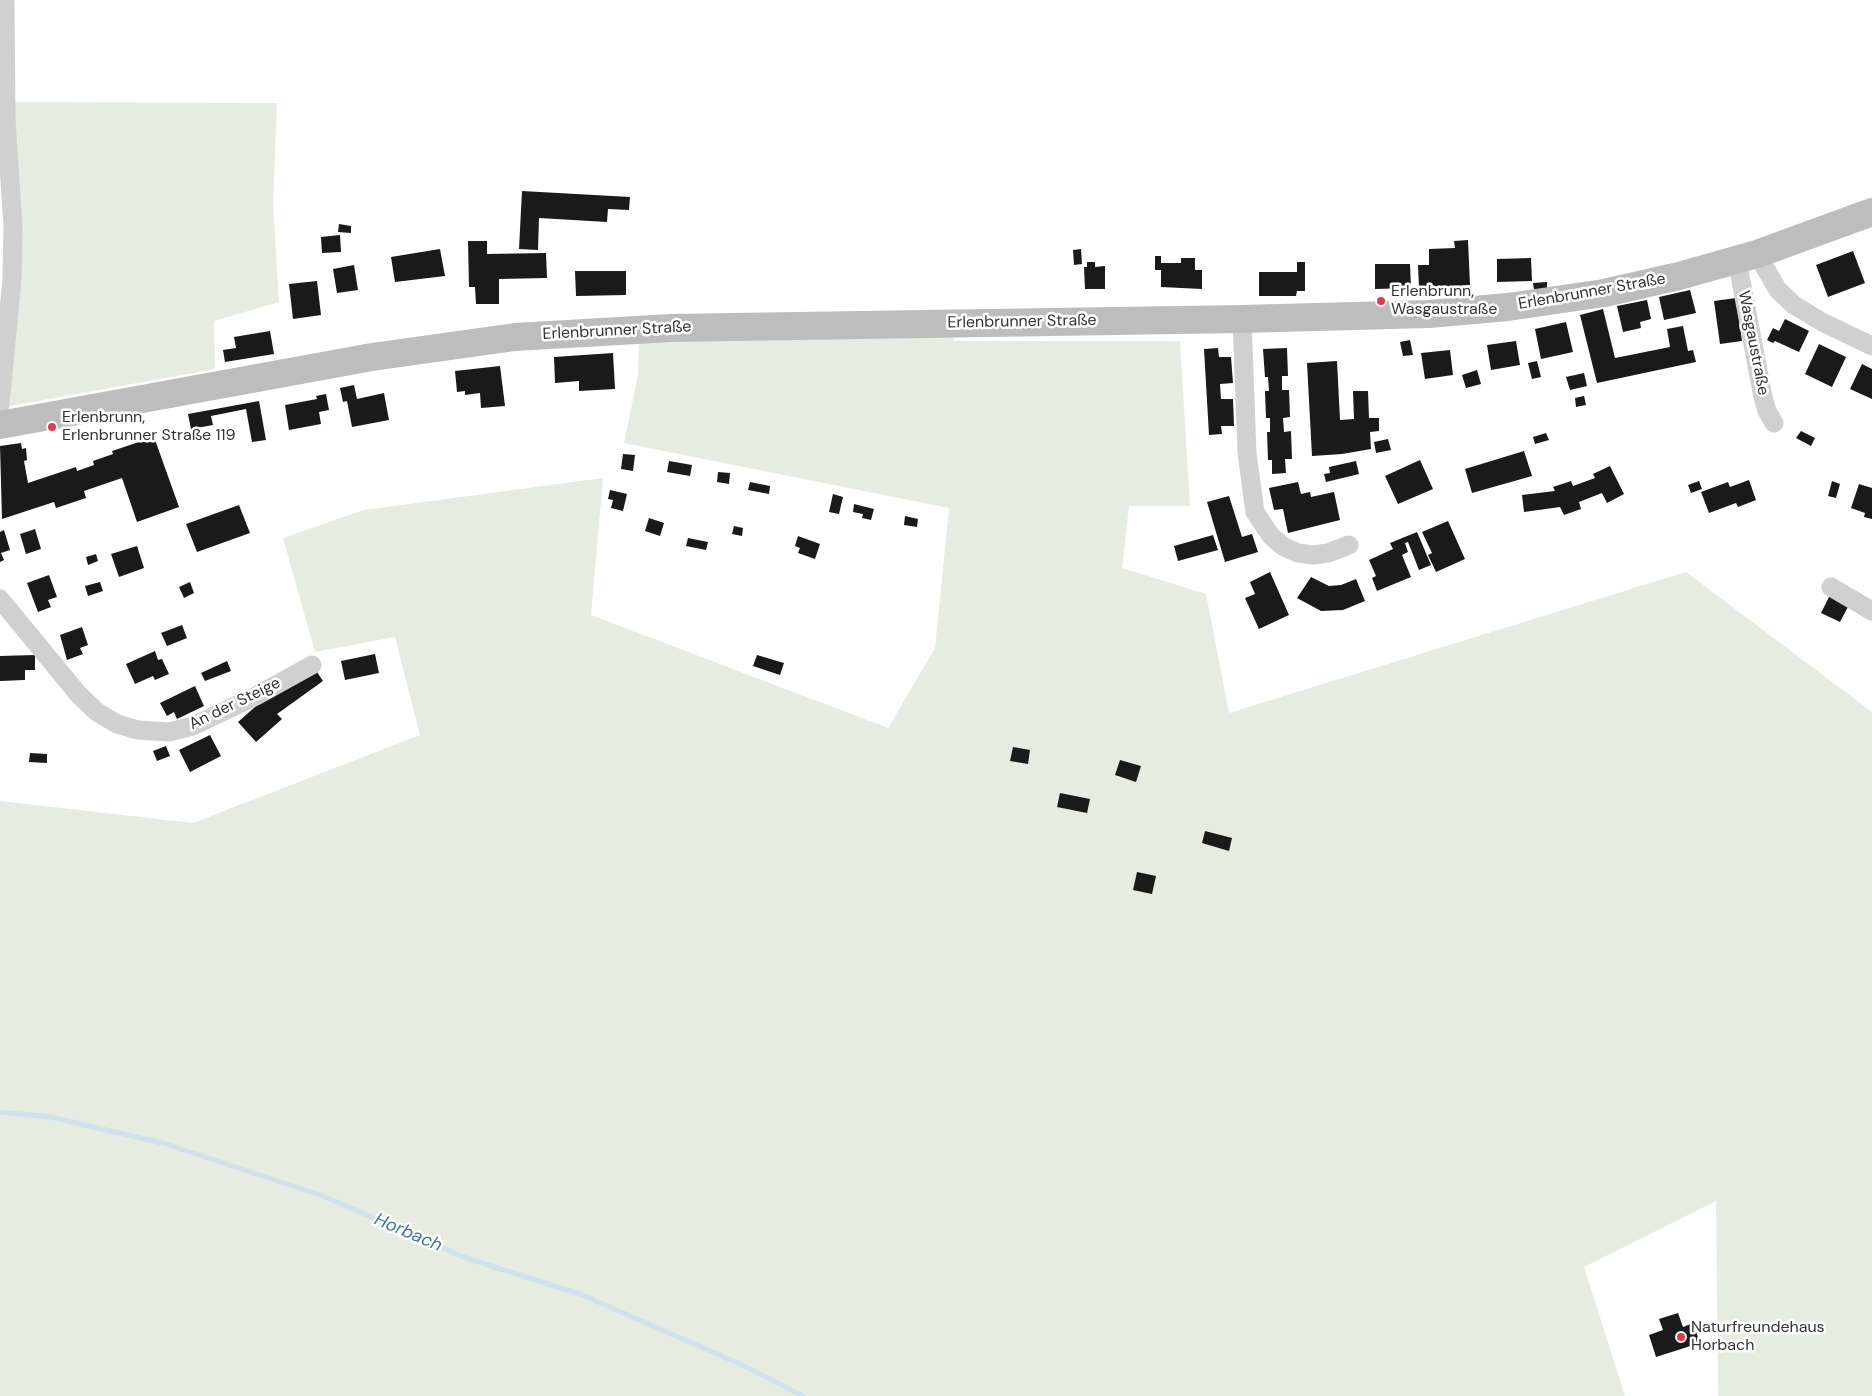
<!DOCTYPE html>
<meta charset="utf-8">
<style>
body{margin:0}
canvas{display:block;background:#fff}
</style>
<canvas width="1872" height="1396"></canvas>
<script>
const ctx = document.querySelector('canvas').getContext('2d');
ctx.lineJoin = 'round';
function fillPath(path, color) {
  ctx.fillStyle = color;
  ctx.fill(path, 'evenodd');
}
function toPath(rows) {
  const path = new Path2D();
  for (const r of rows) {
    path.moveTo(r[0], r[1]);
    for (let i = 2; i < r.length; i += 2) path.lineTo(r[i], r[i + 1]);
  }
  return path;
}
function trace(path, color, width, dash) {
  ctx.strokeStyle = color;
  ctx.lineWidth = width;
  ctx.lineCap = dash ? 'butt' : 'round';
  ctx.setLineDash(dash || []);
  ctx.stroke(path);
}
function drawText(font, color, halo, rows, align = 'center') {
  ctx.font = font + ' "DM Sans",sans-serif';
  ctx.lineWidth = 5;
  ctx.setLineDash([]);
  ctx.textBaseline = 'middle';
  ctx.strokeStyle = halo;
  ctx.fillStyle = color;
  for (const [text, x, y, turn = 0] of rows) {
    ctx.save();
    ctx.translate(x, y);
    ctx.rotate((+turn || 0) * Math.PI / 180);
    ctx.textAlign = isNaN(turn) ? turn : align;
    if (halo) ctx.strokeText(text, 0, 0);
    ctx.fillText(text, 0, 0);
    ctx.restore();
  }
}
const green = toPath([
 [13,102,277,103,273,204,279,302,214,321,215,369,10,406,19,224],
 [954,332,953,341,1180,341,1190,506,1129,506,1122,568,1206,594,1229,713,1686,572,1872,712,1872,1396,1718,1396,1716,1201,1584,1267,1625,1396,0,1396,0,801,193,823,420,735,395,637,315,652,283,538,364,510,603,478,591,615,888,728,935,648,949,508,624,443,638,375,639,342]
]);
const stream = toPath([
 [0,1112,51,1117,166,1144,323,1196,466,1258,580,1294,742,1365,803,1396]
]);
const building = toPath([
 [522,191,630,197,629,210,608,209,607,222,539,218,538,250,519,249],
 [339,224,351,226,351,233,338,232],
 [340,235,341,252,322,253,321,237],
 [1468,240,1470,285,1419,288,1418,265,1429,265,1429,249,1455,248,1454,241],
 [468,241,487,241,487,254,546,253,547,278,499,279,499,304,476,304,475,287,469,287],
 [440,249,445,276,395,282,391,257],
 [1081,249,1082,264,1074,265,1073,250],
 [1853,251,1865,283,1828,297,1816,265],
 [1155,256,1161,256,1161,263,1181,263,1181,258,1195,258,1195,270,1202,270,1202,289,1161,287,1161,270,1155,270],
 [1531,258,1532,281,1497,282,1497,259],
 [1087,262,1095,262,1095,267,1105,266,1105,289,1085,289,1084,267,1087,267],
 [1297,262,1305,262,1305,291,1297,291,1296,296,1259,296,1259,272,1297,272],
 [1375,264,1410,264,1411,288,1375,289],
 [354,265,358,290,337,293,333,269],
 [575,271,626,271,626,295,576,296],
 [317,281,321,315,293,319,289,284],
 [1547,282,1547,289,1534,290,1533,283],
 [1690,290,1696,313,1664,320,1659,297],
 [1736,298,1742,341,1720,344,1714,301],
 [1647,300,1651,319,1640,322,1641,328,1623,332,1617,306],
 [1603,309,1615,358,1670,347,1667,329,1683,326,1688,351,1693,350,1696,362,1597,383,1580,315],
 [1785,319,1809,331,1799,352,1775,341,1773,343,1767,340,1773,328,1779,331],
 [1566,322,1573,352,1541,359,1535,329],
 [270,331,274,354,225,362,223,350,236,348,234,337],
 [1410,340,1413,355,1403,356,1400,342],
 [1516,341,1520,365,1491,370,1487,345],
 [1819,344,1846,357,1832,387,1805,374],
 [1218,348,1219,357,1231,357,1233,383,1220,384,1221,399,1233,399,1234,426,1221,426,1222,434,1209,435,1204,349],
 [1287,348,1288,376,1282,376,1282,390,1289,390,1290,417,1283,418,1284,432,1291,431,1292,459,1285,459,1286,473,1272,474,1272,460,1268,460,1267,432,1270,432,1270,418,1266,418,1265,391,1269,391,1268,377,1265,377,1263,349],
 [1450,350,1453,375,1425,379,1421,353],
 [613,353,615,389,579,391,579,381,555,383,554,357],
 [1337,361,1340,420,1354,419,1353,391,1368,391,1369,418,1379,418,1379,431,1370,432,1371,449,1342,454,1312,456,1307,363],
 [1537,361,1541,377,1532,379,1528,363],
 [1862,364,1872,369,1872,399,1850,389],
 [500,366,505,406,481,408,480,393,465,395,465,391,457,392,455,371],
 [1477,370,1481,384,1466,388,1462,375],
 [1584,373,1587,386,1570,390,1566,377],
 [354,385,357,399,384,393,389,420,352,427,347,401,343,402,340,388],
 [326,394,329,410,319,412,321,424,289,430,285,405,317,399,316,396],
 [1584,396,1586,405,1576,407,1575,398],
 [259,401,266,440,252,442,246,409,211,416,213,425,191,429,188,414],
 [1801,431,1815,438,1811,446,1796,438],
 [1546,433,1549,440,1535,444,1533,437],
 [154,437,179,507,137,522,122,478,84,491,86,498,56,508,54,502,2,519,0,446,21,443,22,449,26,448,27,460,24,461,28,483,76,467,77,471,94,465,93,461,113,454,112,451],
 [1388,439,1391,450,1376,453,1374,442],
 [1524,451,1532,476,1472,493,1465,469],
 [623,454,635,455,633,471,621,469],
 [1420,460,1433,489,1398,504,1385,476],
 [669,461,692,465,690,476,667,472],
 [1356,461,1359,474,1326,482,1324,474,1330,473,1329,467],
 [1610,466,1624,494,1607,503,1602,493,1579,502,1581,509,1564,515,1560,507,1524,512,1522,495,1555,491,1553,487,1571,481,1573,486,1595,478,1593,474],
 [718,472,730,473,729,484,717,482],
 [1749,480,1756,500,1738,507,1736,503,1709,513,1701,492,1728,482,1730,487],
 [1699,481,1702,489,1691,493,1688,485],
 [1832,481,1840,484,1836,498,1828,496],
 [750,482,770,486,769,494,748,490],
 [1298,482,1301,494,1310,492,1311,497,1334,492,1340,520,1288,533,1283,509,1274,510,1269,488],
 [1859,484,1872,488,1872,519,1864,517,1865,513,1851,508],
 [610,490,627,494,623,511,611,508,613,500,608,499],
 [833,494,843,497,839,514,829,512],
 [1229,496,1242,537,1252,534,1258,552,1225,562,1207,502],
 [854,504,874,509,871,520,862,518,863,514,853,512],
 [239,505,250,533,197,552,186,524],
 [905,516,918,519,917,527,904,525],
 [649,518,664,523,660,536,645,531],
 [1448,521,1465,559,1436,572,1428,555,1432,553,1422,532],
 [734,526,743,528,742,536,732,534],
 [35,529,41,549,26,554,20,534],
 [4,530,10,550,1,553,4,560,0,562,0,532],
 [1417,532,1431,565,1419,570,1408,542,1405,543,1408,552,1402,555,1411,577,1377,591,1372,578,1376,576,1369,560,1393,549,1390,543],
 [1213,535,1218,550,1178,561,1174,546],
 [798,536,820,544,815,559,798,553,800,548,795,546],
 [688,538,708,542,706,550,686,546],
 [137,546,144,568,119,577,111,554],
 [96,554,98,561,88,565,86,557],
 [1270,572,1289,615,1259,629,1245,598,1255,594,1250,582],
 [49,575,57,597,48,600,51,607,38,612,27,583],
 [1311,577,1329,586,1341,585,1356,579,1365,601,1343,610,1321,611,1297,598],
 [100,582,103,591,88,596,85,586],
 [190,582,194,593,184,598,179,587],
 [1830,595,1849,605,1840,622,1821,613],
 [182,625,187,638,167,646,161,633],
 [82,627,88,645,80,648,83,654,67,660,60,635],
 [155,651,158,660,162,659,169,674,155,680,153,676,135,684,126,664],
 [375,654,379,673,345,680,341,661],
 [35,655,35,670,25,670,25,680,0,681,0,656],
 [757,655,784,663,780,675,753,666],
 [227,661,231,671,205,681,201,673],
 [315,669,323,681,277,714,282,719,256,742,238,722,264,699],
 [195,686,204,706,177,719,174,712,167,716,160,703],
 [210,735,221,756,190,772,179,750],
 [166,746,170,756,157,761,153,751],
 [1013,747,1030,750,1028,764,1010,761],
 [30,753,47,754,47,763,29,762],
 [1120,760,1141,766,1136,782,1115,775],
 [1060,793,1090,799,1087,813,1057,807],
 [1205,831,1232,838,1229,851,1202,843],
 [1137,872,1156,876,1152,894,1133,890],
 [1678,1313,1683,1327,1693,1323,1700,1343,1656,1357,1649,1335,1663,1330,1659,1319]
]);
const street = toPath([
 [1757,254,1778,290,1794,305,1822,322,1872,346],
 [1737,260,1763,397,1767,411,1774,423],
 [1242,319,1247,453,1255,512,1271,536,1284,547,1298,553,1313,555,1328,553,1349,545],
 [0,405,12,279,13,226,6,120,5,0],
 [1831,587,1872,611],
 [0,599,79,695,97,712,117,724,138,730,169,732,193,726,256,696,312,665]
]);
const secondary = toPath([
 [0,425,372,357,515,337,671,328,1242,319,1429,314,1508,307,1604,293,1679,276,1757,254,1872,212]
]);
const markers = [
 [1381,301,5,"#e63946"],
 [52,427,5,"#e63946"],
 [1681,1337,5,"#e63946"]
];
const poiNames = [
 ["Erlenbrunn,",1391,292],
 ["Wasgaustraße",1391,310],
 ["Erlenbrunn,",62,418],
 ["Erlenbrunner Straße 119",62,436],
 ["Naturfreundehaus",1691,1328],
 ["Horbach",1691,1346]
];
const streetNames = [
 ["Erlenbrunner Straße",1592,292,-10],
 ["Erlenbrunner Straße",1022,322,-1],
 ["Erlenbrunner Straße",617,331,-3],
 ["Wasgaustraße",1753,343,79],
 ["An der Steige",235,704,-26]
];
const waterNames = [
 ["Horbach",408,1233,23]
];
fillPath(green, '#e6ecdf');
trace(stream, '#cfe2ee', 5);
fillPath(building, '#1a1a1a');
trace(street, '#d0d0d0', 19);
trace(secondary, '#bdbdbd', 28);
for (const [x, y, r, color] of markers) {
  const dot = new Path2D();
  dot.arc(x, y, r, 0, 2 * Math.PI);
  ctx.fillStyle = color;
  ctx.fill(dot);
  trace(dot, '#fff', 2);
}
drawText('16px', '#333', '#fff', poiNames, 'left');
drawText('16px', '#333', '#fff', streetNames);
drawText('italic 18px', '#3f7597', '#fff', waterNames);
</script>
